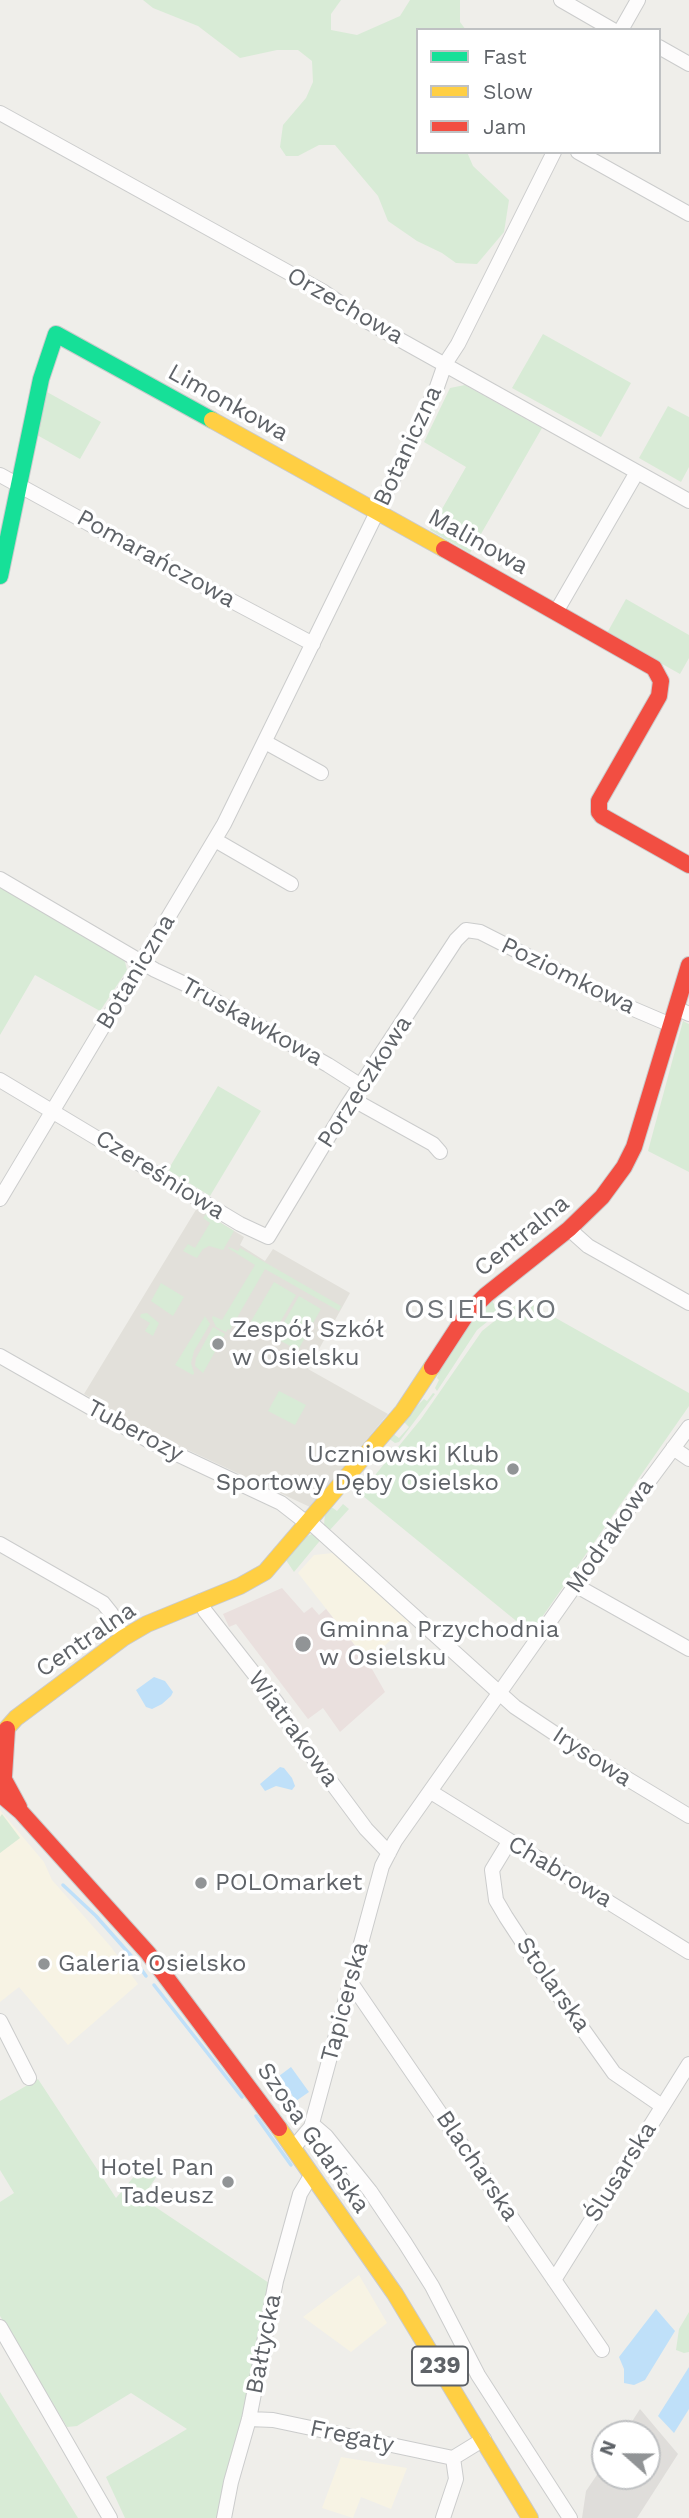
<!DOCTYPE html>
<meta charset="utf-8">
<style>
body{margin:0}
#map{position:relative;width:689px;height:2518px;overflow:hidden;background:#efeeea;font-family:"Work Sans",sans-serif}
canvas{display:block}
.legend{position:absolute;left:416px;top:28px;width:245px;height:126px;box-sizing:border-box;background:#fff;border:2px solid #bfc1c3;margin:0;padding:9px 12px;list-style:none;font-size:21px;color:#5f6368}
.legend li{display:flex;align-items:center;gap:14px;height:35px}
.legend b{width:35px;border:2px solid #bfc1c3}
.north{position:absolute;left:591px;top:2420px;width:70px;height:70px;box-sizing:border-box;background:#fff;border:2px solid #bfc1c3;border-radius:50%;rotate:291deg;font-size:19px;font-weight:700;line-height:28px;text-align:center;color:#5f6368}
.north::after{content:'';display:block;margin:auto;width:24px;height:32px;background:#919496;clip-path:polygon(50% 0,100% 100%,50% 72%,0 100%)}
</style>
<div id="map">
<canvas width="689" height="2518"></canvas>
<ul class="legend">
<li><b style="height:9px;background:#16e098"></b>Fast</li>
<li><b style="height:9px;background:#ffcf43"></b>Slow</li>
<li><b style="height:9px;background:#f24e42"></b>Jam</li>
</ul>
<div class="north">N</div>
</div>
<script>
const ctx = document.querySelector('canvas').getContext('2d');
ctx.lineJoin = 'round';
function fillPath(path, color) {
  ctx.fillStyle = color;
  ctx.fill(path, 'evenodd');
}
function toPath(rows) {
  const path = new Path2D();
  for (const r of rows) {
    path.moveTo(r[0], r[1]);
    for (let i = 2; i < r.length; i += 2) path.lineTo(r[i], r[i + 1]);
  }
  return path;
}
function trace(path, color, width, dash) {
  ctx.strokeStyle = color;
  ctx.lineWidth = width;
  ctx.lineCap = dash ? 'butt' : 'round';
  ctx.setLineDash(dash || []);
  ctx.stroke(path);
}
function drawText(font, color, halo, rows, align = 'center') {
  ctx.font = font + ' "Work Sans",sans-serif';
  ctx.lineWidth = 7;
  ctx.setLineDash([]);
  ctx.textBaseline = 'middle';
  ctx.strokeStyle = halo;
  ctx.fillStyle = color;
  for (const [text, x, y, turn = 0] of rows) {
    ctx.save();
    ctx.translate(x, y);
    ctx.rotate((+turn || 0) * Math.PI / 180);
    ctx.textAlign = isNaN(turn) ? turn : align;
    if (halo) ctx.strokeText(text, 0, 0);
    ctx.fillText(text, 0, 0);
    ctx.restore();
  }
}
const commercial = toPath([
 [333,1553,409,1622,368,1662,298,1573,314,1555],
 [0,1810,44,1862,52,1880,111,1947,138,1984,68,2045,19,1987,0,2002],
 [359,2275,387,2323,351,2352,303,2317],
 [341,2457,407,2468,391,2509,361,2497,353,2518,322,2508]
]);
const industrial = toPath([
 [640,2409,678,2454,637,2518,582,2518,586,2491,605,2463,605,2476,647,2476,647,2434,624,2434]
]);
const education = toPath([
 [197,1208,244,1237,240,1245,265,1261,273,1249,350,1293,308,1369,388,1414,310,1507,158,1436,84,1394]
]);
const medical = toPath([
 [282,1588,304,1613,312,1607,319,1615,326,1609,368,1662,385,1692,340,1732,323,1708,308,1719,236,1624,229,1627,223,1614]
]);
const green = toPath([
 [143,0,341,0,331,14,331,30,357,35,400,16,410,0,460,0,460,22,466,30,418,30,418,152,467,152,473,166,509,200,504,232,477,264,456,263,442,253,417,241,388,221,378,196,335,145,319,145,298,156,286,156,280,147,283,125,306,98,313,82,312,61,298,50,277,50,240,58,198,26,153,8],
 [543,334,631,383,601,437,512,388],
 [465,385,542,428,470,553,430,530,466,467,424,442,450,388],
 [47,392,101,422,80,459,37,435],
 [668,406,689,417,689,467,681,482,639,458],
 [626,599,689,635,689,658,680,674,607,633],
 [0,887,120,956,125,962,127,970,100,1011,35,975,0,1035],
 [683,1021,689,1024,689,1172,648,1151],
 [218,1086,261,1111,210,1196,168,1170],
 [206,1214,234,1231,223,1250,209,1246,203,1249,197,1258,183,1251,188,1244,195,1248,210,1223,203,1218],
 [229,1247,238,1251,240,1248,341,1306,339,1311,265,1269,230,1330,228,1329,226,1332,216,1327,212,1318,213,1316,222,1320,255,1265,228,1248],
 [274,1282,296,1295,272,1336,250,1323],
 [161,1283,184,1297,173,1316,151,1301],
 [299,1296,321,1309,298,1350,275,1338],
 [522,1299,689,1393,689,1406,531,1633,363,1496,362,1491,421,1419,482,1331],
 [492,1301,494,1304,499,1301,503,1309,477,1330,437,1391,435,1388,439,1380,437,1378,443,1360,467,1321],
 [147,1313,159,1323,153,1336,145,1331,150,1323,140,1317,141,1314],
 [205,1316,210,1324,194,1351,191,1363,194,1373,193,1375,175,1365],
 [213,1327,225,1334,203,1373,195,1366,196,1358],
 [279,1391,306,1405,295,1425,268,1411],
 [433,1393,435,1394,399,1442,395,1443,388,1438,392,1433,399,1438,409,1427,403,1421,404,1419,424,1399,427,1401],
 [343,1504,349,1509,329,1531,324,1525,325,1513,330,1506,337,1511],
 [312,1534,323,1537,294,1572,286,1560,305,1537],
 [2,1814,20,1838,0,1853,0,1817],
 [38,2079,116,2198,147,2161,161,2170,142,2198,272,2285,220,2518,125,2518,106,2477,187,2429,131,2393,77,2426,67,2427,0,2316,0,2202,14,2193,0,2170,0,2101],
 [689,2312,689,2352,684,2353,676,2350,679,2329],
 [0,2392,78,2518,0,2518]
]);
const water = toPath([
 [154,1677,165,1681,173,1692,171,1696,162,1704,152,1709,146,1707,136,1690],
 [280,1767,284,1768,292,1778,295,1786,292,1790,276,1786,265,1791,260,1784],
 [291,2067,309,2092,296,2101,279,2076],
 [656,2309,675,2331,645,2380,634,2385,624,2383,624,2369,619,2357],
 [689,2367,689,2409,674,2433,658,2416]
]);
const stream = toPath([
 [63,1885,96,1916,133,1958],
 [141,1969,146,1976],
 [154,1985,242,2097],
 [256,2116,291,2165]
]);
const street = toPath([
 [561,0,613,30],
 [621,30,638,0],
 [659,47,689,64],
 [0,113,322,291,370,323,689,501],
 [578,152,689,214],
 [0,475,166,566,313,644],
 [556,612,637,472],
 [265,742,321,773],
 [215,840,291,884],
 [0,879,155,970,187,985,328,1065,361,1086],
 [676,1008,689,1014],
 [0,1080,240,1224,268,1237,347,1106,456,940,466,930,480,932,624,1005,671,1025],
 [352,1099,433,1144,440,1152],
 [0,1199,224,824,384,498,437,387,445,364,458,344,554,152],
 [569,1229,588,1246,689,1303],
 [0,1356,151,1442,281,1503,308,1524],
 [673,1448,689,1459],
 [310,1522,515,1707,578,1749,689,1816],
 [0,1544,103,1603,111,1613,123,1638],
 [575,1585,689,1649],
 [201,1601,205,1611,277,1703,291,1728,366,1829,389,1853],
 [431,1792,689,1952],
 [509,1842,492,1870,496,1900,506,1917,542,1972,614,2073,662,2106],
 [351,1983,602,2350],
 [0,2021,29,2078],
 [312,2124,326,2136,370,2191,405,2243,432,2286,478,2375,570,2518],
 [294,2147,311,2127,382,1866,395,1841,643,1489,689,1427],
 [554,2280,689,2064],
 [0,2327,110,2518],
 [249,2419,273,2420,453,2458],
 [224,2518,231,2482,249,2419,276,2281,300,2194,312,2174],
 [443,2518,456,2479,453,2458,484,2439]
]);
const fast = toPath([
 [0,576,41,379,56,334,212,420]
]);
const slow = toPath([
 [212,420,444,549],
 [0,1736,16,1718,123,1638,147,1624,240,1586,265,1572,403,1411,432,1367],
 [279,2128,395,2294,530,2518]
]);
const jam = toPath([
 [444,549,654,668,661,681,659,696,599,801,599,812,602,816,689,865],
 [432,1367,466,1315,486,1295,569,1229,602,1197,624,1167,634,1147,689,965],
 [0,1772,19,1807],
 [4,1776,7,1729],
 [0,1794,21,1812,148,1953,279,2128]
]);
const markers = [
 [218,1344,7,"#919496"],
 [513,1469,7,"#919496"],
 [303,1644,9,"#919496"],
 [201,1883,7,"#919496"],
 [44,1964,7,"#919496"],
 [228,2182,7,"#919496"]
];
const shields = [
 [440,2366,56]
];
const shieldNames = [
 ["239",440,2366]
];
const streetNames = [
 ["Orzechowa",345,306,30],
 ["Limonkowa",228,403,29],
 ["Botaniczna",408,446,-65],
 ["Malinowa",478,542,29],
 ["Pomarańczowa",156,559,29],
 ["Botaniczna",136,972,-59],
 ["Poziomkowa",568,976,26],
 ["Truskawkowa",252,1022,29],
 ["Porzeczkowa",365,1082,-57],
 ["Czereśniowa",160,1175,32],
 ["Centralna",522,1236,-39],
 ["Tuberozy",135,1431,28],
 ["Modrakowa",610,1536,-55],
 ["Centralna",86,1640,-34],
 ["Wiatrakowa",293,1729,54],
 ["Irysowa",592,1757,33],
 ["Chabrowa",560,1872,31],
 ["Stolarska",553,1985,55],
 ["Tapicerska",345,2002,-75],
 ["Szosa Gdańska",313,2138,55],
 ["Blacharska",477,2166,56],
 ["Ślusarska",621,2172,-58],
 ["Bałtycka",264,2344,-79],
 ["Fregaty",352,2437,12]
];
const poiNames = [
 ["Zespół Szkół",232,1330],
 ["w Osielsku",232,1358],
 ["Uczniowski Klub",499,1455,"right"],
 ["Sportowy Dęby Osielsko",499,1483,"right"],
 ["Gminna Przychodnia",319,1630],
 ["w Osielsku",319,1658],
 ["POLOmarket",215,1883],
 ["Galeria Osielsko",58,1964],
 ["Hotel Pan",214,2168,"right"],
 ["Tadeusz",214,2196,"right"]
];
const quarterNames = [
 ["OSIELSKO",481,1310]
];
fillPath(commercial, '#f7f3e4');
fillPath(industrial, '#dfddda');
fillPath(education, '#e2e0da');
fillPath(medical, '#eae0de');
fillPath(green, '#d8ebd6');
fillPath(water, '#bfe0f9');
trace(stream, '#bfe0f9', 3.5);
trace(street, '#cbcccc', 16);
trace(fast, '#cacacb', 18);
trace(slow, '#cacacb', 18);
trace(jam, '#cacacb', 18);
trace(street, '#fdfcfc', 14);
trace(fast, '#16e098', 16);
trace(slow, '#ffcf43', 16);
trace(jam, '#f24e42', 16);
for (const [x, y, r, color] of markers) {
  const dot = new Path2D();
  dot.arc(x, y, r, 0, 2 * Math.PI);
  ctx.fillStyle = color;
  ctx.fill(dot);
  trace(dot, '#fff', 2.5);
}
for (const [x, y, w] of shields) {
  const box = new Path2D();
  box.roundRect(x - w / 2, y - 19.5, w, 39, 5);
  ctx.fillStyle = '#fff';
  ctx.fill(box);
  trace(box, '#5f6368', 2);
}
drawText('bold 23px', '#5f6368', null, shieldNames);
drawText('24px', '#5f6368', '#fff', streetNames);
drawText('24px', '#5f6368', '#fff', poiNames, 'left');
ctx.letterSpacing = '2px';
drawText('28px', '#70757a', '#fff', quarterNames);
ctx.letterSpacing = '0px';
</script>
